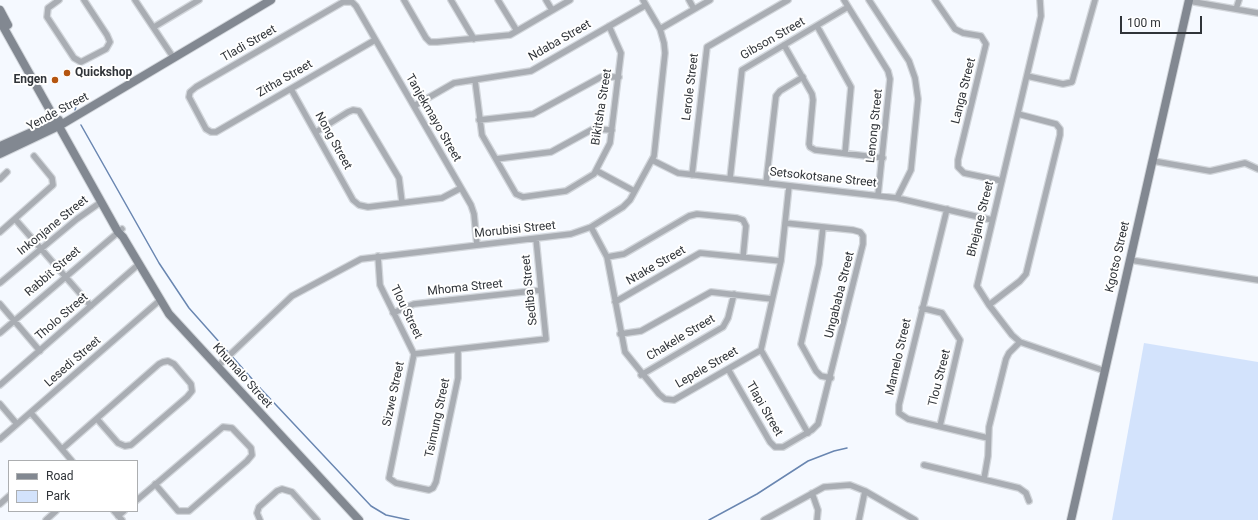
<!DOCTYPE html>
<style>
body{margin:0}
#map{position:relative;width:1258px;height:520px;overflow:hidden;background:#f5f9ff;font-family:Roboto,sans-serif}
canvas{display:block}
.legend{position:absolute;left:8px;top:460px;width:130px;height:52px;box-sizing:border-box;background:#fff;border:1px solid #acaeb0;margin:0;padding:5px 7px;list-style:none;font-size:12px;color:#303439}
.legend li{display:flex;align-items:center;gap:8px;height:20px}
.legend b{width:20px;border:1px solid #acaeb0}
.scale{position:absolute;left:1120px;top:16px;width:82px;height:18px;box-sizing:border-box;border:2px solid #303439;border-top:0;padding-left:5px;font-size:12px;line-height:14px;white-space:nowrap;color:#303439;-webkit-text-stroke:3px #fff;paint-order:stroke}
</style>
<div id="map">
<canvas width="1258" height="520"></canvas>
<ul class="legend">
<li><b style="height:5px;background:#828891"></b>Road</li>
<li><b style="height:11px;background:#d3e3fc"></b>Park</li>
</ul>
<div class="scale">100 m</div>
</div>
<script>
const ctx = document.querySelector('canvas').getContext('2d');
ctx.lineJoin = 'round';
function fillPath(path, color) {
  ctx.fillStyle = color;
  ctx.fill(path, 'evenodd');
}
function toPath(rows) {
  const path = new Path2D();
  for (const r of rows) {
    path.moveTo(r[0], r[1]);
    for (let i = 2; i < r.length; i += 2) path.lineTo(r[i], r[i + 1]);
  }
  return path;
}
function trace(path, color, width, dash) {
  ctx.strokeStyle = color;
  ctx.lineWidth = width;
  ctx.lineCap = dash ? 'butt' : 'round';
  ctx.setLineDash(dash || []);
  ctx.stroke(path);
}
function drawText(font, color, halo, rows, align = 'center') {
  ctx.font = font + ' Roboto,sans-serif';
  ctx.lineWidth = 4;
  ctx.setLineDash([]);
  ctx.textBaseline = 'middle';
  ctx.strokeStyle = halo;
  ctx.fillStyle = color;
  for (const [text, x, y, turn = 0] of rows) {
    ctx.save();
    ctx.translate(x, y);
    ctx.rotate((+turn || 0) * Math.PI / 180);
    ctx.textAlign = isNaN(turn) ? turn : align;
    if (halo) ctx.strokeText(text, 0, 0);
    ctx.fillText(text, 0, 0);
    ctx.restore();
  }
}
const green = toPath([
 [1144,343,1258,362,1258,520,1112,520]
]);
const stream = toPath([
 [75,110,78,100],
 [81,125,159,263,189,308,261,389,371,506,386,515,409,520],
 [709,520,757,494,808,461,834,451,847,448]
]);
const street = toPath([
 [59,0,48,8,47,17,74,58,81,62,106,49,110,42,107,35,84,0],
 [135,0,173,57],
 [404,0,426,38,430,42,437,42,510,35,570,0],
 [451,0,474,39],
 [498,0,517,31],
 [546,0,552,10],
 [689,0,694,9],
 [844,0,888,71,890,79,878,195],
 [869,0,909,61,915,78,918,99,911,170,897,198],
 [935,0,955,29,963,33,981,36,986,44,958,160,958,167,964,173,1002,181],
 [1040,0,1041,16,977,286,989,305,1012,335,1020,342,1105,371],
 [1189,1,1258,13],
 [1236,9,1239,0],
 [817,26,851,87,845,153],
 [154,27,199,0],
 [660,29,710,0],
 [375,40,216,132,211,132,206,129,189,97,190,92,196,87,343,2,352,2,356,6,471,205,474,214,477,245],
 [784,45,812,94,813,100,809,144,810,147,815,150,883,158],
 [1027,76,1063,84,1072,82,1095,0],
 [475,80,482,135,516,194,523,197,566,191,594,174,610,143,621,53,609,26],
 [291,89,353,200,359,205,368,207,442,198,461,188],
 [414,106,454,83,531,71,646,5],
 [479,120,533,114,601,77,619,77],
 [316,132,348,112,353,110,359,111,399,178,402,202],
 [496,159,551,152,593,129,612,130],
 [652,160,678,173,897,198,992,220],
 [1153,161,1210,171,1245,163,1258,169],
 [597,171,634,191],
 [692,175,707,47,788,0],
 [0,179,7,172],
 [730,179,742,70,848,7],
 [766,183,776,96,780,91,803,77],
 [947,209,899,405,899,413,908,419,988,438],
 [15,219,91,306],
 [591,227,607,257,625,352,659,394,665,399,674,400,761,350,781,261,789,186],
 [823,227,819,264,801,344,816,371,821,376,831,378],
 [0,232,53,185,52,178,34,156],
 [378,256,380,285,414,354],
 [607,257,624,254,689,216,697,214,737,218,743,220,746,226,743,257],
 [1130,260,1258,280],
 [0,283,77,219,101,202],
 [615,302,700,253,781,261],
 [0,304,40,351],
 [989,305,1020,281,1026,274,1060,135,1060,129,1056,124,1018,114],
 [922,308,942,313,960,340,940,426],
 [393,313,414,304,541,290],
 [0,333,122,229],
 [620,334,641,331,711,292,772,299],
 [761,350,808,433],
 [414,354,389,478,396,483,429,490,433,488,436,482,458,378,458,349],
 [414,354,546,339,536,239],
 [218,366,292,296,361,259,571,234,591,227,623,207,630,200,654,156,665,53,664,43,660,29,643,0],
 [728,369,770,442,775,447,783,447,812,430,818,424,863,244,863,236,860,232,853,230,785,223],
 [641,375,723,327,728,318,734,294],
 [0,385,139,264],
 [0,404,17,424],
 [31,413,72,461],
 [0,439,159,301],
 [62,449,159,364,163,362,168,361,174,364,191,384,192,391,187,397,131,445,125,446,118,443,97,419],
 [924,465,1019,488,1026,493,1029,501],
 [984,479,988,456,989,427,1006,359,1009,353,1020,342],
 [812,493,818,510,817,520],
 [137,500,223,427,232,428,251,448,252,455,247,461,189,511,178,511,155,484],
 [0,504,9,496],
 [114,511,122,520],
 [118,516,124,511],
 [46,520,56,511],
 [260,520,257,513,259,507,277,491,282,489,292,492,317,520],
 [764,520,824,487,850,485,865,491,915,520],
 [859,520,865,491]
]);
const secondary = toPath([
 [0,10,8,25],
 [0,21,118,232,123,237,169,314,359,520],
 [0,146,59,120],
 [0,154,59,126,271,0],
 [1071,520,1189,0]
]);
const markers = [
 [67,73,4,"#b55510"],
 [55,80,4,"#b55510"]
];
const streetNames = [
 ["Gibson Street",773,39,-30],
 ["Ndaba Street",560,41,-30],
 ["Tladi Street",249,44,-30],
 ["Zitha Street",285,79,-30],
 ["Lerole Street",691,87,-83],
 ["Langa Street",964,91,-76],
 ["Bikitsha Street",602,107,-81],
 ["Yende Street",58,112,-28],
 ["Tanjekmayo Street",433,118,60],
 ["Lenong Street",875,126,-84],
 ["Nong Street",333,141,61],
 ["Setsokotsane Street",823,178,6],
 ["Bhejane Street",981,219,-76],
 ["Inkonjane Street",53,226,-39],
 ["Morubisi Street",515,230,-6],
 ["Kgotso Street",1118,257,-77],
 ["Ntake Street",656,266,-30],
 ["Rabbit Street",53,272,-41],
 ["Mhoma Street",465,288,-6],
 ["Sediba Street",530,290,-96],
 ["Ungababa Street",840,295,-76],
 ["Tlou Street",406,312,64],
 ["Tholo Street",62,317,-41],
 ["Chakele Street",681,338,-31],
 ["Mamelo Street",899,357,-77],
 ["Lesedi Street",73,362,-41],
 ["Lepele Street",707,368,-30],
 ["Khumalo Street",242,376,48],
 ["Tlou Street",940,378,-76],
 ["Sizwe Street",394,394,-78],
 ["Tlapi Street",764,409,60],
 ["Tsimung Street",438,418,-78]
];
const poiNames = [
 ["Quickshop",75,73],
 ["Engen",47,80,"right"]
];
fillPath(green, '#d3e3fc');
trace(stream, '#6986b1', 1.5);
trace(street, '#d2d6db', 8);
trace(secondary, '#d2d6db', 10);
trace(street, '#a9adb3', 5.5);
trace(secondary, '#828891', 8);
for (const [x, y, r, color] of markers) {
  const dot = new Path2D();
  dot.arc(x, y, r, 0, 2 * Math.PI);
  ctx.fillStyle = color;
  ctx.fill(dot);
  trace(dot, '#fff', 1.5);
}
drawText('12px', '#303439', '#fff', streetNames);
drawText('bold 12px', '#303439', '#fff', poiNames, 'left');
</script>
